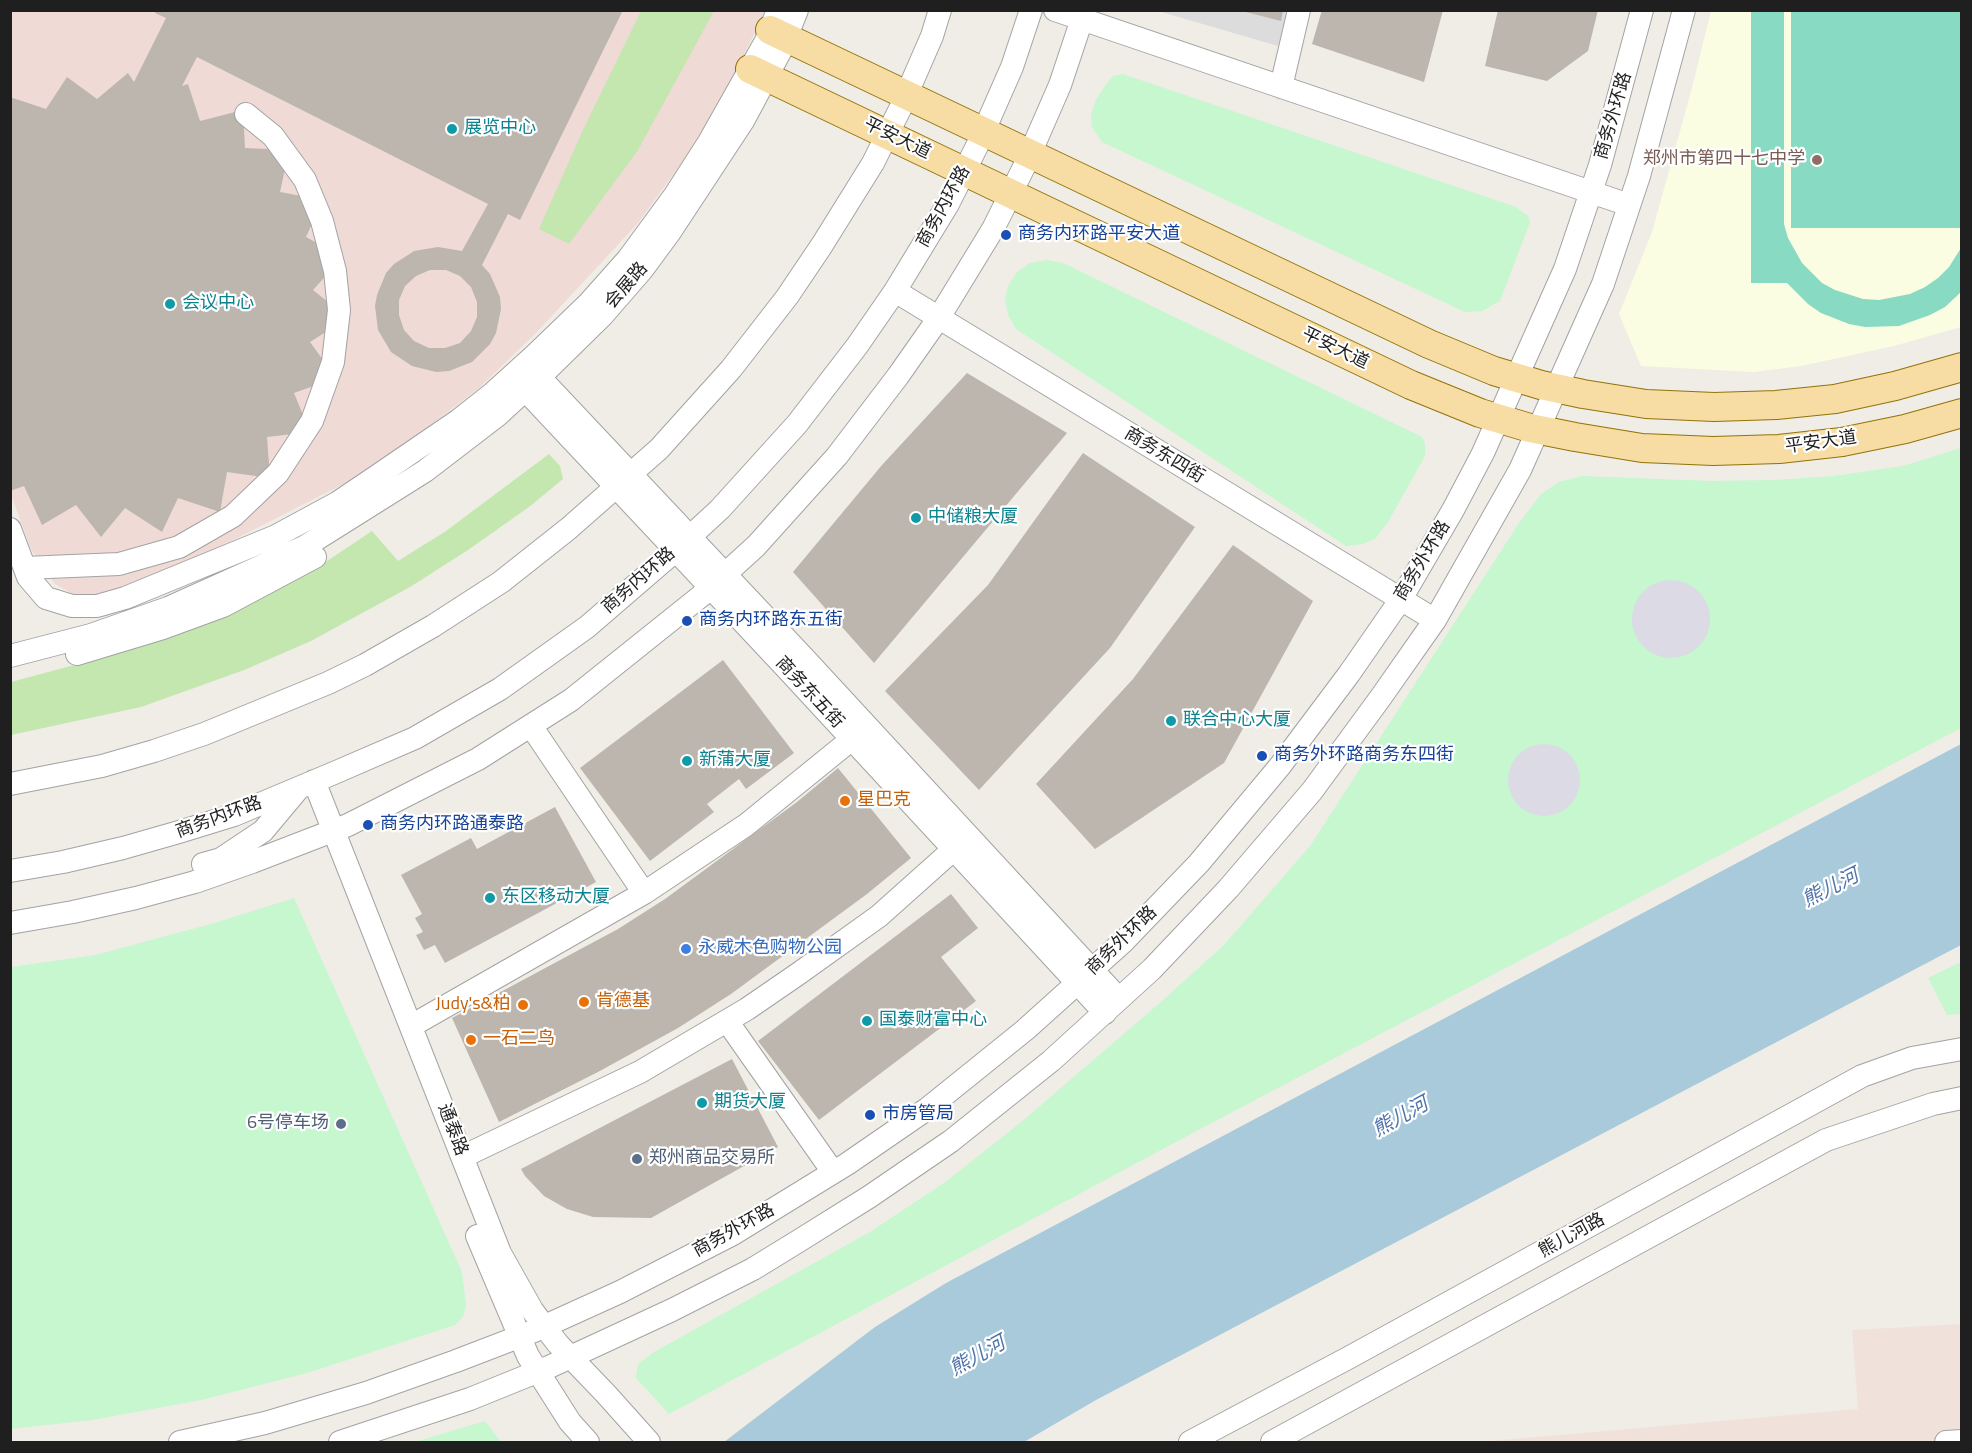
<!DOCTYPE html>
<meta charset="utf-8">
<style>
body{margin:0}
#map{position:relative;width:1972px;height:1453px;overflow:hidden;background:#efede6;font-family:"Titillium Web",sans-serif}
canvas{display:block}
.frame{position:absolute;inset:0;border:12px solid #1f1f1f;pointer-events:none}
</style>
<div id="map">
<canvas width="1972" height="1453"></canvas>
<div class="frame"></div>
</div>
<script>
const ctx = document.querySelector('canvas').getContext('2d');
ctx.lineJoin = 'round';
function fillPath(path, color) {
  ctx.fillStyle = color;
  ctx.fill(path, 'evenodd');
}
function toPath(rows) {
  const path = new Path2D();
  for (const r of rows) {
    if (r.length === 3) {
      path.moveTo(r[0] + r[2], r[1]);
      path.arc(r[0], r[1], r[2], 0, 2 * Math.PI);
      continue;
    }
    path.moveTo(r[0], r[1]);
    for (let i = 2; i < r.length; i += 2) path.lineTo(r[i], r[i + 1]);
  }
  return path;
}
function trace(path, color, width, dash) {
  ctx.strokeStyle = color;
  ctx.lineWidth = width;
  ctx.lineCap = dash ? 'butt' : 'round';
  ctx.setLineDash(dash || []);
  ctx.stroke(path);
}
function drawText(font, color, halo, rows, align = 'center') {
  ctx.font = font + ' "Titillium Web","Noto Sans SC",sans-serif';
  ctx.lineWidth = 4.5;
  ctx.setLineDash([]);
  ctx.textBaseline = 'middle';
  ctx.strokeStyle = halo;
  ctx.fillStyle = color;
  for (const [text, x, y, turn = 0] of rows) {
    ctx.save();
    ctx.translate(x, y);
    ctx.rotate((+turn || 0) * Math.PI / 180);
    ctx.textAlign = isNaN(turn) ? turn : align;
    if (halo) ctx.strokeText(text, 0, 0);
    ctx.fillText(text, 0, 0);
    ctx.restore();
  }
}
const residential = toPath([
 [1158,11,1289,11,1278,46]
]);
const commercial = toPath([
 [11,11,765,11,726,92,683,161,638,223,535,334,479,388,371,470,194,560,146,580,97,594,73,594,55,584,31,549,11,495]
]);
const education = toPath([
 [1711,11,1961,11,1961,327,1894,346,1801,366,1754,372,1641,366,1619,314,1652,232,1692,88]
]);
const military = toPath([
 [1961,1324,1961,1442,1479,1442,1858,1409,1852,1330]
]);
const grass = toPath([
 [641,11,714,11,638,150,569,244,539,229,583,130],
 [549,454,560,466,563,479,529,507,468,550,410,587,311,641,244,670,141,707,11,735,11,682,119,653,318,567,372,531,398,561,446,531]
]);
const park = toPath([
 [1123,74,1516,207,1528,216,1530,222,1500,301,1482,311,1465,312,1102,142,1092,127,1091,114,1096,100,1104,87,1113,76],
 [1046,260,1063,263,1422,437,1425,443,1425,456,1388,522,1375,539,1363,544,1346,546,1016,329,1008,315,1005,299,1008,286,1017,272,1030,263],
 [1961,448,1961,728,1202,1128,669,1414,636,1378,638,1364,654,1352,870,1232,944,1183,1020,1123,1162,1001,1224,945,1310,846,1519,523,1541,494,1559,482,1582,476,1712,481,1776,480,1834,476,1903,466],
 [294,898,462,1272,466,1305,463,1317,455,1325,307,1373,201,1400,92,1420,11,1429,11,967,95,955,211,924],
 [1961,962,1961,1014,1947,1015,1928,978],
 [485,1421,501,1442,415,1442]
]);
const pitch = toPath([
 [1751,11,1784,11,1784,224,1788,238,1802,263,1822,283,1835,290,1863,299,1879,300,1910,294,1925,287,1938,278,1949,267,1961,248,1961,292,1945,307,1930,315,1899,326,1865,327,1849,324,1821,313,1808,304,1787,283,1751,283],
 [1791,11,1961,11,1961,228,1791,228]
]);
const plaza = toPath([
 [1671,619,39],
 [1544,780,36]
]);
const water = toPath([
 [1961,744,1961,945,1096,1400,1024,1442,724,1442,875,1327,946,1283]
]);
const building = toPath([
 [156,10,623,10,520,220,508,214,482,265,490,274,500,297,501,309,496,333,490,344,472,362,449,371,436,372,412,366,391,352,378,330,375,306,377,295,386,273,394,264,414,251,438,247,462,251,488,204,197,57,182,86,188,84,200,121,243,110,245,148,289,150,280,192,323,200,306,237,343,257,313,290,348,318,310,342,336,378,294,393,310,432,267,437,270,478,227,472,220,512,178,498,162,532,125,508,101,537,76,505,42,525,24,486,10,491,10,97,46,109,67,77,97,99,128,73,134,82,166,18,155,13],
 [430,270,446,270,460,276,471,287,477,302,477,317,471,331,460,343,445,348,429,348,414,341,404,330,399,315,399,300,405,286,416,276],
 [1238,10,1283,10,1281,21],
 [1322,10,1443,10,1424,82,1312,44],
 [1498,10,1598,10,1588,51,1547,81,1485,66],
 [967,373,1067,433,874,663,793,572,882,465],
 [1083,453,1195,527,1110,648,979,790,885,691,988,585],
 [1233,545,1313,601,1224,763,1095,849,1036,784,1133,679],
 [723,660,794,753,746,789,739,779,707,804,714,812,650,861,580,768],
 [838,768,911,858,867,894,731,994,678,1028,598,1072,499,1122,452,1018,618,929,665,899,797,802],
 [555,807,596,882,445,963,435,945,424,950,416,935,423,932,415,918,422,914,401,875,471,838,477,849],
 [951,894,978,928,941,957,976,1001,819,1120,758,1041],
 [732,1059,778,1147,651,1218,593,1217,567,1209,544,1196,525,1176,521,1169]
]);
const minor = toPath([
 [1055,10,1629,205],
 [1281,87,1299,10],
 [895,291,1435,620],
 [529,366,804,658,1119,999],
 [515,379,789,671,1105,1013],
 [10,529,28,577,46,598,72,606,97,606,125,598,276,536,337,503,377,476,459,420,492,394,534,356,588,304,628,259,675,195,709,142,766,41,778,10],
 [25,568,119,564,179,547,233,516,278,473,312,421,333,362,339,310,335,271,322,221,305,180,273,136,246,114],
 [77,654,163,628,223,606,315,557],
 [10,656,91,635,168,608,304,547,425,471,498,415,549,368,602,316,642,270,670,232,743,121,782,48,797,10],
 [531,726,644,893],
 [314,781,500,1253,532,1310,544,1326,558,1344,606,1394,649,1442],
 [10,784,102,766,154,751,204,734,328,683,365,665,433,626,501,582,568,529,659,449,731,369,787,297,822,245,873,163,902,105,932,36,940,10],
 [203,864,221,859,263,831,299,788],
 [10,871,63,862,123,848,179,832,234,815,334,773,415,738,500,689,587,627,667,558,720,509,797,424,857,346,895,291,948,204,979,142,1012,67,1031,10],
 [10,923,73,912,136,898,195,882,252,862,348,825,478,759,571,700,701,596,756,546,837,456,898,376,938,319,993,229,1026,163,1060,85,1085,10],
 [727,1021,833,1172],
 [411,1026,644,893,746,825,852,739],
 [462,1157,640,1072,747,1009,798,974,879,916,954,849],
 [477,1236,528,1356,570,1422,588,1442],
 [180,1442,265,1423,366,1393,456,1361,534,1331,620,1292,733,1234,847,1164,927,1109,1025,1030,1124,941,1199,863,1280,766,1349,674,1401,599,1453,510,1483,453,1565,269,1600,165,1642,10],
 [340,1442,470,1399,549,1367,672,1310,753,1269,797,1242,869,1197,951,1141,1051,1061,1152,969,1228,889,1312,791,1381,697,1435,620,1520,470,1603,284,1639,176,1684,10],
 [1190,1442,1350,1357,1862,1076,1912,1058,1962,1049],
 [1272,1442,1826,1140,1933,1104,1962,1098],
 [1946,1442,1962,1441]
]);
const major = toPath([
 [770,30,1429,344,1494,371,1541,385,1583,394,1646,404,1714,407,1776,405,1835,399,1895,386,1962,367],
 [750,69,1411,385,1480,413,1530,428,1575,437,1642,448,1713,451,1779,449,1842,442,1905,429,1962,413]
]);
const markers = [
 [452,129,6,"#0f9aa8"],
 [1817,160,6,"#8d6e63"],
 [1006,235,6,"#1a4fb4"],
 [170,304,6,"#0f9aa8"],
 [916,518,6,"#0f9aa8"],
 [687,621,6,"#1a4fb4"],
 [1171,721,6,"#0f9aa8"],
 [1262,756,6,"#1a4fb4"],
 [687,761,6,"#0f9aa8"],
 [845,801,6,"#e8710a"],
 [368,825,6,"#1a4fb4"],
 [490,898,6,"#0f9aa8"],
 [686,949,6,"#3f7fe0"],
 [584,1002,6,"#e8710a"],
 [523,1005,6,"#e8710a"],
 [867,1021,6,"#0f9aa8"],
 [471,1040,6,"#e8710a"],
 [702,1103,6,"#0f9aa8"],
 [870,1115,6,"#1a4fb4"],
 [341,1124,6,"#5c6f8a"],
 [637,1159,6,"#5c6f8a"]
];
const streetNames = [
 ["商务外环路",1614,116,-74],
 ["平安大道",897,139,26],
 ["商务内环路",944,207,-61],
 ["会展路",627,286,-49],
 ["平安大道",1335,349,26],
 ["平安大道",1821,443,-8],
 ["商务东四街",1164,456,31],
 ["商务外环路",1423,561,-59],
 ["商务内环路",639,581,-41],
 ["商务东五街",809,693,47],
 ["商务内环路",219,818,-20],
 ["商务外环路",1122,941,-44],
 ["通泰路",452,1130,69],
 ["商务外环路",734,1231,-29],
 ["熊儿河路",1572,1236,-29]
];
const cultureNames = [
 ["展览中心",464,129],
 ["会议中心",182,304],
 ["中储粮大厦",928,518],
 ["联合中心大厦",1183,721],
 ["新蒲大厦",699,761],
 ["东区移动大厦",502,898],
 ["国泰财富中心",879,1021],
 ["期货大厦",714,1103]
];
const educationNames = [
 ["郑州市第四十七中学",1805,160]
];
const transitNames = [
 ["商务内环路平安大道",1018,235],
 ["商务内环路东五街",699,621],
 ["商务外环路商务东四街",1274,756],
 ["商务内环路通泰路",380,825],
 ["市房管局",882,1115]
];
const foodNames = [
 ["星巴克",857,801],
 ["肯德基",596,1002],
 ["Judy's&柏",511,1005,"right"],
 ["一石二鸟",483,1040]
];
const shopNames = [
 ["永威木色购物公园",698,949]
];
const serviceNames = [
 ["6号停车场",329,1124],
 ["郑州商品交易所",649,1159,"left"]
];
const waterNames = [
 ["熊儿河",1831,889,-27],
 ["熊儿河",1401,1118,-29],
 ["熊儿河",978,1357,-29]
];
fillPath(residential, '#dddcdc');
fillPath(commercial, '#efdad6');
fillPath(education, '#fafde1');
fillPath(military, '#f0e2da');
fillPath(grass, '#c4e6af');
fillPath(park, '#c6f7cf');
fillPath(pitch, '#88dac3');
fillPath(plaza, '#dbdae5');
fillPath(water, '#a9cada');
fillPath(building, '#bcb6af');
trace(minor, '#a3a3a3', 24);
trace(major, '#927308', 30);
trace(minor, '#fff', 22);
trace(major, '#f7dca3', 28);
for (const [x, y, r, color] of markers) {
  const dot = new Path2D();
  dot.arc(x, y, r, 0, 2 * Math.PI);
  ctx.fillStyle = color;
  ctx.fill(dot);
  trace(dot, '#fff', 2);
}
drawText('18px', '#1f1f1f', '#fff', streetNames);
drawText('18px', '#0d838f', '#fff', cultureNames, 'left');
drawText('18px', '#785e54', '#fff', educationNames, 'right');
drawText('18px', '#164399', '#fff', transitNames, 'left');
drawText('18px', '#c56008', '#fff', foodNames, 'left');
drawText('18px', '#366cbe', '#fff', shopNames, 'left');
drawText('18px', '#4e5e75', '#fff', serviceNames, 'right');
drawText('italic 20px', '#5073aa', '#fff', waterNames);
</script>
